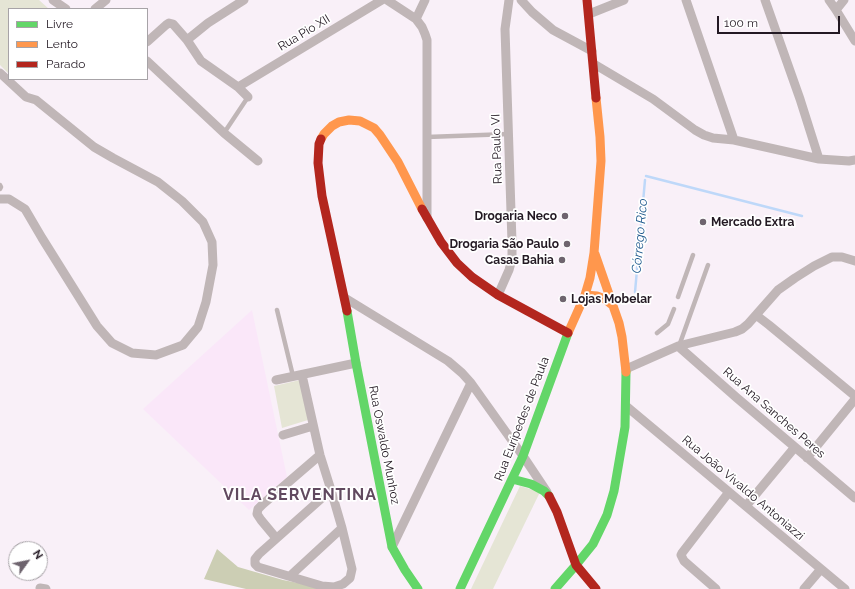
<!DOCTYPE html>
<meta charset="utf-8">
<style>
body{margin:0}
#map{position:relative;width:855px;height:589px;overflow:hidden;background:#f9f0f8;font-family:Raleway,sans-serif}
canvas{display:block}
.legend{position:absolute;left:8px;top:8px;width:140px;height:72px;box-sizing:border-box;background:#fff;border:1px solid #a7a3a7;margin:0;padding:5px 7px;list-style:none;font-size:12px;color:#231923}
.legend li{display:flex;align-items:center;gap:8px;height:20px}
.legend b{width:20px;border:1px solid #a7a3a7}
.north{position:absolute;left:8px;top:541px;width:40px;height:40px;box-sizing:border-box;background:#fff;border:1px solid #a7a3a7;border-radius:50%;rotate:57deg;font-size:11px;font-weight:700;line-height:16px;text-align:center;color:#231923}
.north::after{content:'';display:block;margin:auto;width:14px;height:18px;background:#6e646e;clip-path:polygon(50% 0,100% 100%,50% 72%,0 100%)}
.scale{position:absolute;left:717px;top:16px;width:123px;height:18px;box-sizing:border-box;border:2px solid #231923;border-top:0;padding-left:5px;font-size:12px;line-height:14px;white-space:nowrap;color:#231923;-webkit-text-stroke:3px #fff;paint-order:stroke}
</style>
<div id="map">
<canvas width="855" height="589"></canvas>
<ul class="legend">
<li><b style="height:5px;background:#63d668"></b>Livre</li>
<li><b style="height:5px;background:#ff974d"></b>Lento</li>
<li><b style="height:5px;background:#b3261e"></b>Parado</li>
</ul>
<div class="north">N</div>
<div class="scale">100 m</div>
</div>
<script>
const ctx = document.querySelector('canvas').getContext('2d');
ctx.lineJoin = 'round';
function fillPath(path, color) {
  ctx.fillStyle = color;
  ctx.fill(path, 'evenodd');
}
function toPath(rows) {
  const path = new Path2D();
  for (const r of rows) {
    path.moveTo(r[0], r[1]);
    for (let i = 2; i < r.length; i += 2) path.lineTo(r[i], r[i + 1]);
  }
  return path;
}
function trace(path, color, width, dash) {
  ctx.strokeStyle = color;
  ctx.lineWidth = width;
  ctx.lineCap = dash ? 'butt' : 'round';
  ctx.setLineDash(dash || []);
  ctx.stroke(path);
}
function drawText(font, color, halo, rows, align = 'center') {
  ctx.font = font + ' Raleway,sans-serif';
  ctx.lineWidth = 3.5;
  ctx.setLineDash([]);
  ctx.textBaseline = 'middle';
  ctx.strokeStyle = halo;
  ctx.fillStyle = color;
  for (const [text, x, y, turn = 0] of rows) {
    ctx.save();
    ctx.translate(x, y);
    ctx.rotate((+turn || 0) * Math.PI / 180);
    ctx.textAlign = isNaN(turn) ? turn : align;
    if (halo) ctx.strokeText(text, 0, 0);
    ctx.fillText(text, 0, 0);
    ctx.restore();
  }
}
const built = toPath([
 [252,310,287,477,249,510,143,409]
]);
const green = toPath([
 [0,0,39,0,49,9,9,9,9,74,0,65],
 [300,380,308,420,282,428,274,386],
 [520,486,540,492,493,589,471,589]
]);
const forest = toPath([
 [217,549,238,567,283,580,329,589,246,589,204,579]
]);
const stream = toPath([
 [646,176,802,216],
 [635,292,645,180]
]);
const lane = toPath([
 [224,133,248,97],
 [427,137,509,134],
 [0,185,1,187,0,189],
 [678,297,693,255],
 [277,310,293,376],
 [657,333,668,324,674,309],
 [679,346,708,265]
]);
const street = toPath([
 [53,0,66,9],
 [387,0,416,19,422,27,425,34,427,40,427,218],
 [521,0,532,12,553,30,592,51],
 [686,0,734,140],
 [765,0,800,99,819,159],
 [829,0,836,10,855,41],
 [95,9,106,0],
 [836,10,844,0],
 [589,14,624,0],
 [416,19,425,0],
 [187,40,208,23,244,0],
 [147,42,166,25,169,23,173,24,187,40,201,61,238,87,248,97],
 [147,61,224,133,258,161],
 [594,64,653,99,695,130,704,135,713,138,734,140,819,159,849,161,855,160],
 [0,73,26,97,36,100,94,147,113,158,158,182,182,201,203,222,212,242,213,265,206,302,198,327,183,345,156,355,132,353,112,343,97,326,42,238,25,209,9,199,0,199],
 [238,87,382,0],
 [498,295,509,270,512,259,512,242,505,29,509,0],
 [345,298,448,361,462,373,471,383,523,456,547,492],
 [756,315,769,325,855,396],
 [678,346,737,398,855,498],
 [626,369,678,346,735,332,742,329,748,324,778,290,795,278,814,266,832,257,842,257,855,261],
 [302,375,320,455,331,490,342,528,352,569,350,578,343,584,334,587,322,586,258,567,255,564,255,559,259,554,331,490],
 [276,380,356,363],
 [626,406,845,589],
 [283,435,313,426],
 [807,458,855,399],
 [746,506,795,447],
 [276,538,261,520,257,514,258,509,263,504,320,455],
 [392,547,471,383],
 [290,576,342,528],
 [40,588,46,589],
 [716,589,684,561,681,555,682,553,729,492],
 [804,589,821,569]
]);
const fast = toPath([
 [347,311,356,363,392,547,405,570,418,589],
 [512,479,523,456,568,333],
 [576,565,593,544,607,515,614,491,625,427,626,372],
 [460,589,512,479,531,484,544,491,549,496],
 [555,589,576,565]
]);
const slow = toPath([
 [321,139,324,134,332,126,339,122,349,120,360,121,374,128,380,135,398,162,422,209],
 [595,254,619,323,622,337,626,372],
 [585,295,597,296,605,299,611,304],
 [568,333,585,295,590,278,594,253,601,161,600,137,596,98]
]);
const jam = toPath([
 [587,0,596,98],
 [321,139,319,144,318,163,322,196,347,311],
 [422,209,441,242,457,263,472,277,498,295,568,333],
 [549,496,557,512,576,565,596,589]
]);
const markers = [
 [565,216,4,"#6e646e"],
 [703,222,4,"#6e646e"],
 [567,244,4,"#6e646e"],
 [562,260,4,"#6e646e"],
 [563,299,4,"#6e646e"]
];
const streetNames = [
 ["Rua Pio XII",304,33,-31],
 ["Rua Paulo VI",497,149,-92],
 ["Rua Ana Sanches Peres",774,413,41],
 ["Rua Eurípedes de Paula",522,419,-69],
 ["Rua Oswaldo Munhoz",384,445,79],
 ["Rua João Vivaldo Antoniazzi",743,488,40]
];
const poiNames = [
 ["Drogaria Neco",557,216],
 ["Mercado Extra",711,222,"left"],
 ["Drogaria São Paulo",559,244],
 ["Casas Bahia",554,260],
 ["Lojas Mobelar",571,299,"left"]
];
const waterNames = [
 ["Córrego Rico",640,236,-85]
];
const districtNames = [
 ["VILA SERVENTINA",300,495]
];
fillPath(built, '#fae7f9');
fillPath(green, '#e5e5d5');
fillPath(forest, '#ccceb4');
trace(stream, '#bed8f9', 2.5);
trace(lane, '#c0b6b7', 4.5);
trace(street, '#c0b6b7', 9);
trace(fast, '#63d668', 9);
trace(slow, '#ff974d', 9);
trace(jam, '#b3261e', 9);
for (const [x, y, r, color] of markers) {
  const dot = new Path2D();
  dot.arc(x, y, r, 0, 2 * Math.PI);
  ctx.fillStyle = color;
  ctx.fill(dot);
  trace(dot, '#fff', 1.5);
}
drawText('12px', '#231923', '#fff', streetNames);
drawText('bold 12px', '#231923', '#fff', poiNames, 'right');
drawText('italic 13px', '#1e598d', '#fff', waterNames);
ctx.letterSpacing = '1px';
drawText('bold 16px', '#61495f', '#fff', districtNames);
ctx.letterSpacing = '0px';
</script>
